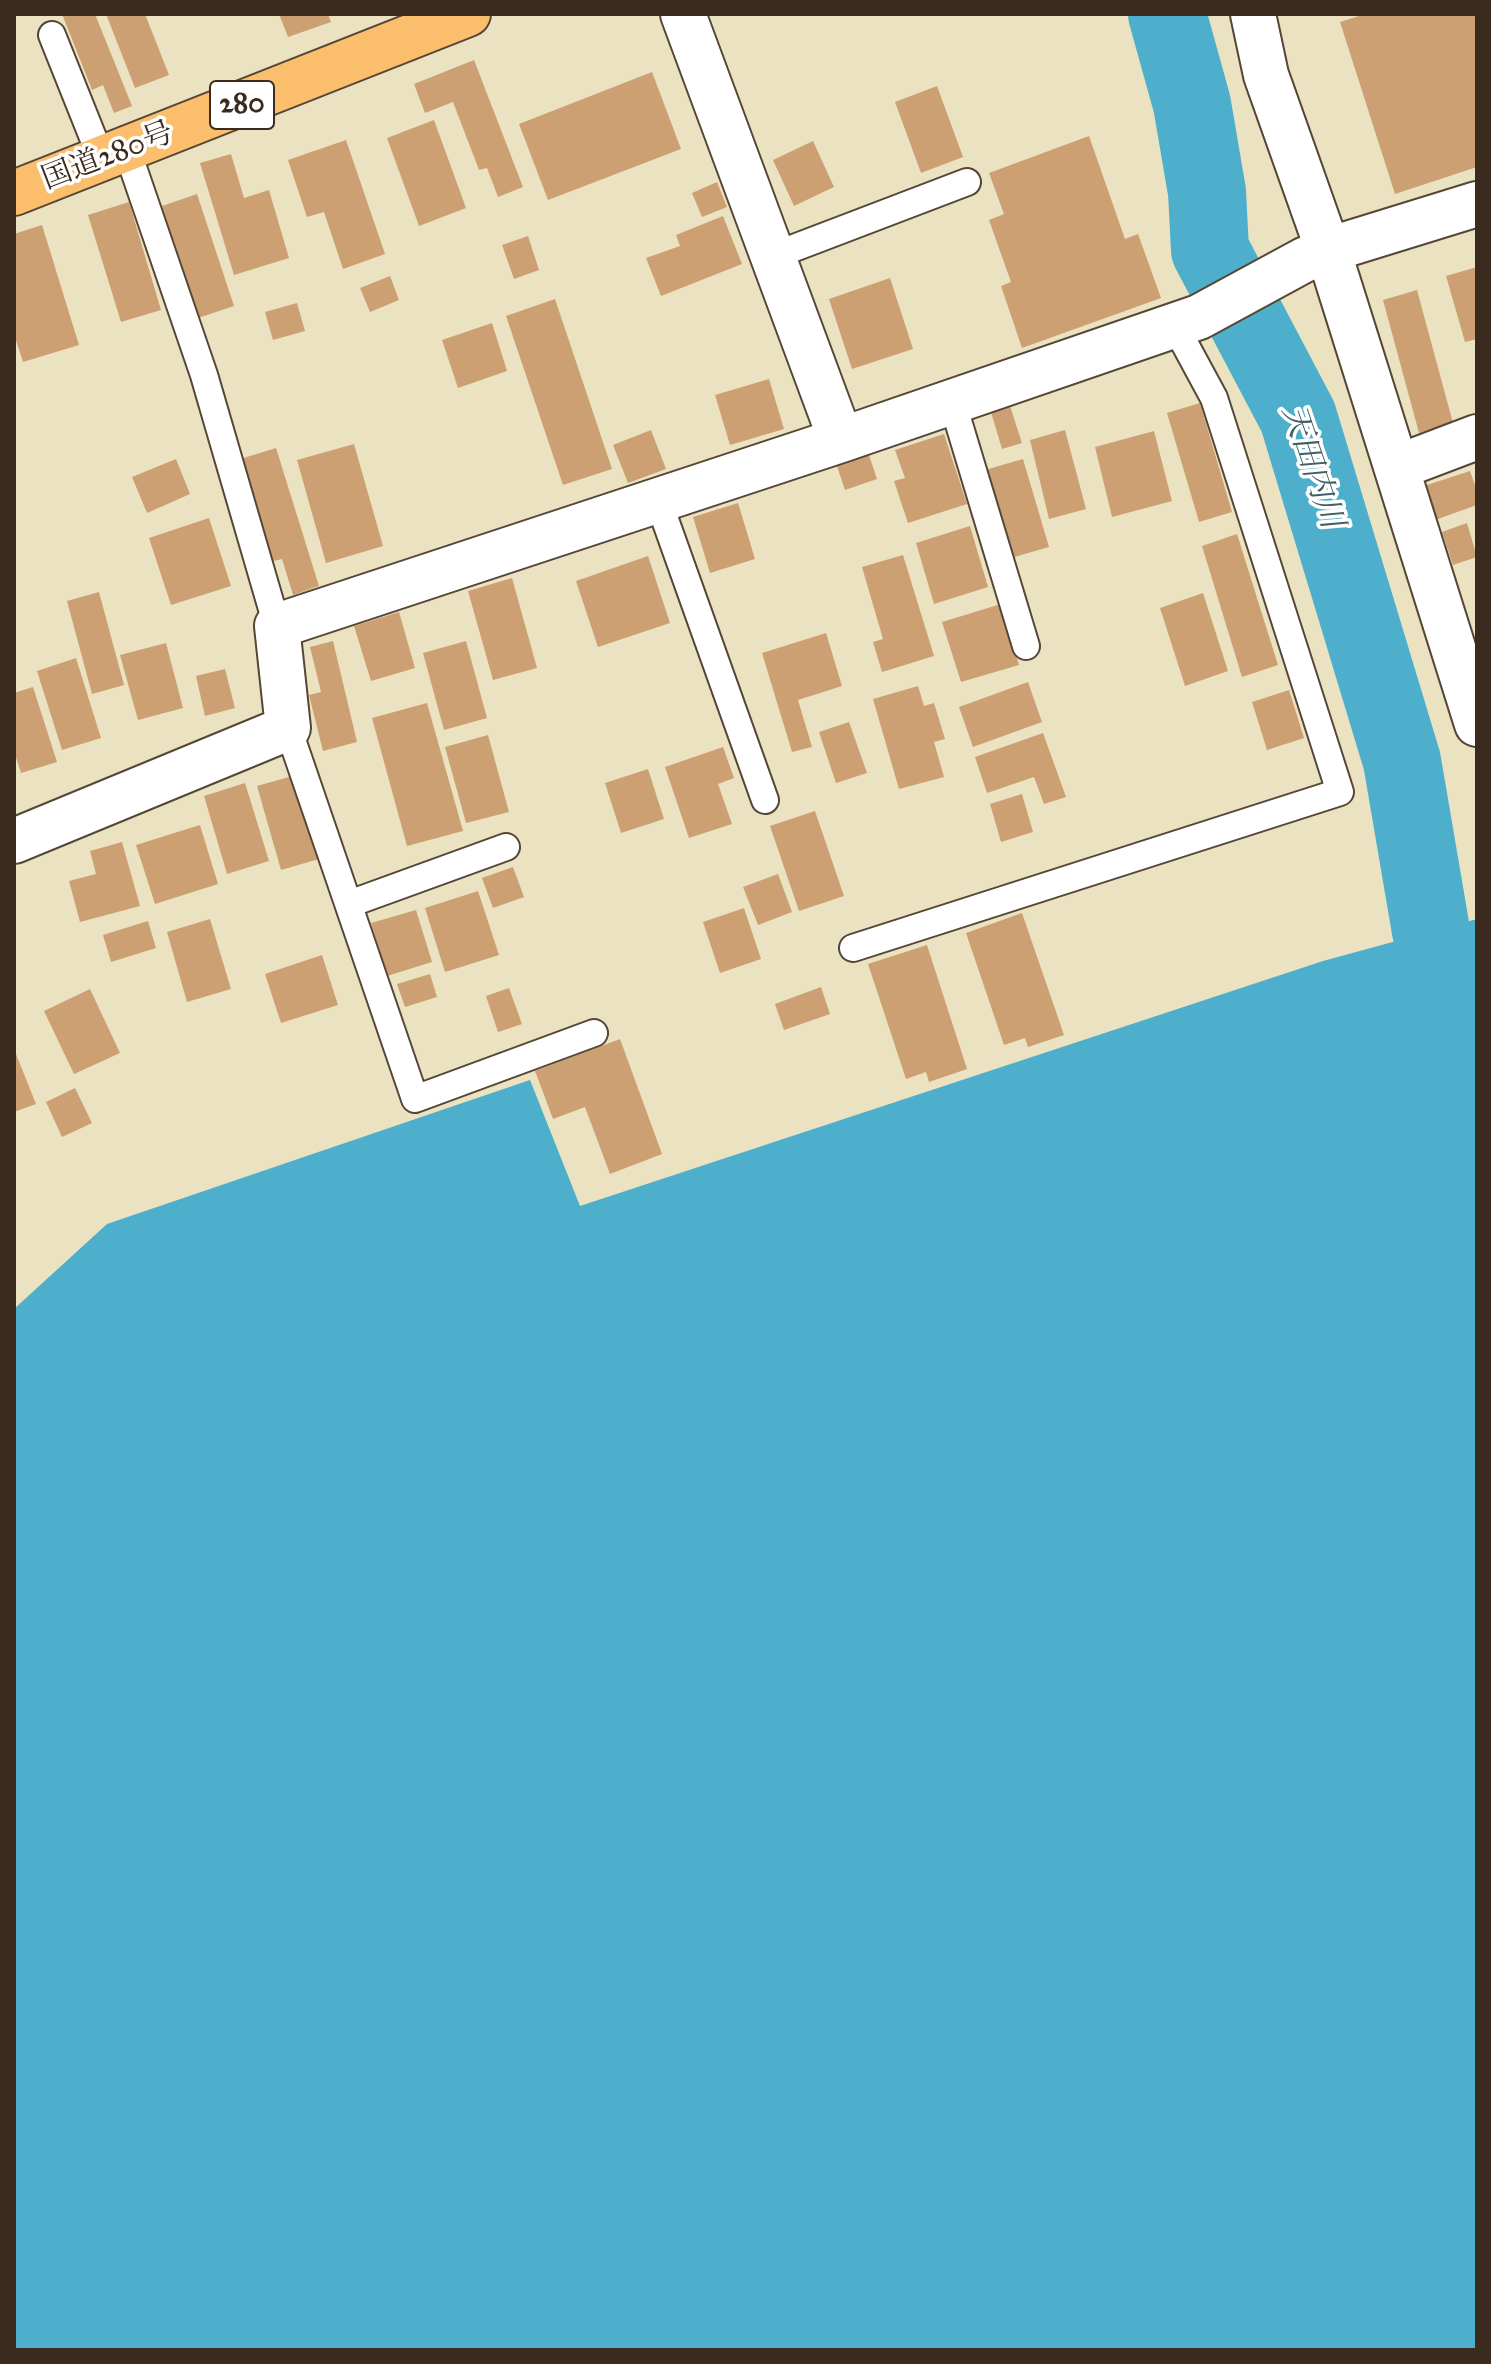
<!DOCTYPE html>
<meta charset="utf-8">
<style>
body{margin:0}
#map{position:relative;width:1491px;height:2364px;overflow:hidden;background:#ebe2c1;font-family:"IM FELL Great Primer",serif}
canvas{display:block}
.frame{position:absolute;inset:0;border:16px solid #3b2a1e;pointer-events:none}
</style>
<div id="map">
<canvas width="1491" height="2364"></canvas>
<div class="frame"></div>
</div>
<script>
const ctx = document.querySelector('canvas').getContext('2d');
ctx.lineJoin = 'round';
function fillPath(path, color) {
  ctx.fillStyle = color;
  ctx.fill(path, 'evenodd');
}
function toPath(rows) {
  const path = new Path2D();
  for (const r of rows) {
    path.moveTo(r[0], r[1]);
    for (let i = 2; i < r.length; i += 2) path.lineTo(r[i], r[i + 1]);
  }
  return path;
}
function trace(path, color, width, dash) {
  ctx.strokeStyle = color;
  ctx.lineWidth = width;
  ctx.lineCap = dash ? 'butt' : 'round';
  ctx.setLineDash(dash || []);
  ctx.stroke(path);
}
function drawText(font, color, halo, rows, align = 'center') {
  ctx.font = font + ' "IM FELL Great Primer","Noto Serif JP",serif';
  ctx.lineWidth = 7;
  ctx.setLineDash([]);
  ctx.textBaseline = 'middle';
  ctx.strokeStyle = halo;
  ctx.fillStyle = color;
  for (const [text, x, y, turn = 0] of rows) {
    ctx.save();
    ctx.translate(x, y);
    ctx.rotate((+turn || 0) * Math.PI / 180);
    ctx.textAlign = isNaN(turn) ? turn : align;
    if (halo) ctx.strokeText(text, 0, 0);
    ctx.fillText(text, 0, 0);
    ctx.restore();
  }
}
const water = toPath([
 [1477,919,1477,2350,14,2350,14,1309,107,1224,530,1080,580,1206,1323,961]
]);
const river = toPath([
 [1167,14,1192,104,1207,192,1210,250,1298,417,1402,761,1431,931]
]);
const building = toPath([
 [62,14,95,14,132,106,114,113,103,85,92,90],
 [106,14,145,14,169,75,135,88],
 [279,14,328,14,331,22,288,37],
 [1365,14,1477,14,1477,167,1395,194,1340,22],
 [474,60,523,187,498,197,487,168,479,170,453,102,425,113,414,84],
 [652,72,681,149,548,200,519,124],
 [937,86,963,157,921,173,895,102],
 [434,120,466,208,419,226,387,138],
 [1089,136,1125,239,1138,234,1161,298,1022,348,1001,286,1011,282,989,220,1004,214,989,173],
 [346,140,385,254,343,269,324,212,307,217,288,160],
 [813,141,834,187,794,206,773,160],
 [231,154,244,198,269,190,289,258,234,275,200,163],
 [717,182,727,207,702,217,692,193],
 [197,194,234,306,198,318,162,206],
 [129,202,161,310,121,322,88,215],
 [723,216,742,264,661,296,646,258,680,246,676,235],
 [42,225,79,345,23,362,14,334,14,234],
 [528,236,539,270,514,279,502,245],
 [1477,267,1477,339,1465,342,1446,276],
 [390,276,399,300,370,312,360,288],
 [890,278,913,349,852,369,829,299],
 [1417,290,1453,423,1419,433,1383,300],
 [555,299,612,469,563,485,506,316],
 [297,303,305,331,273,340,265,312],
 [492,323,507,371,458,388,442,340],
 [769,379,784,429,730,445,715,395],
 [1200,403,1232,512,1199,522,1167,413],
 [1010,406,1022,443,1002,449,991,412],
 [651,430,666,469,628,483,613,445],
 [1065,430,1086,509,1049,519,1030,440],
 [1154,431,1172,501,1112,517,1095,447],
 [944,434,967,504,908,523,894,481,905,478,895,450],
 [354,444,383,546,326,563,297,460],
 [276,448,319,586,293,595,282,559,269,562,237,460],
 [868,452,877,479,845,490,836,463],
 [176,459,190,494,147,513,132,477],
 [1023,459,1049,547,1011,558,985,470],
 [1470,471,1477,491,1477,505,1435,520,1424,486],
 [738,503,755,559,710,573,693,517],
 [209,518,231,586,171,605,149,538],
 [1467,523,1477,557,1453,565,1442,532],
 [970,526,988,587,934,604,916,543],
 [1237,534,1278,665,1242,677,1202,546],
 [903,555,934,656,882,672,873,642,883,639,862,567],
 [648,556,670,623,598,647,576,581],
 [512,578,537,668,493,680,468,591],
 [99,592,124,685,92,694,67,601],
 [1203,593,1228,671,1185,686,1160,608],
 [1001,604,1019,665,961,682,942,622],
 [399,612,415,668,371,681,354,626],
 [826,633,842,686,798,700,812,747,792,752,762,653],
 [333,641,357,742,323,751,309,695,321,692,310,647],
 [466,641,487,718,444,730,423,653],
 [166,643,183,708,138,720,120,655],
 [76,658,101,738,62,750,37,671],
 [225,669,235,708,205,716,196,676],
 [1028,682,1042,722,973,747,959,707],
 [918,686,924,706,934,703,945,739,934,742,944,777,899,789,873,699],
 [33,687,57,762,21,773,14,751,14,693],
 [1289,690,1304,738,1267,750,1252,702],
 [427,703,463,831,407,846,372,718],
 [849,722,867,773,836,783,819,732],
 [1043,733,1066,797,1044,804,1034,777,987,793,975,757],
 [488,735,509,812,466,823,445,747],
 [723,747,734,778,718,784,732,824,689,838,665,767],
 [648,769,664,819,621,833,605,783],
 [296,775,319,859,281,870,257,786],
 [245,783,269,861,227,874,204,796],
 [1022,794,1033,832,1001,842,990,804],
 [815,811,844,896,799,911,770,826],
 [200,825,218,884,155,904,136,845],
 [122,842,140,906,80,922,69,881,96,874,90,851],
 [513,867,524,897,493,908,482,878],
 [778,874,792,912,758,925,743,887],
 [478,891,499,955,445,972,425,908],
 [744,908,761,959,720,973,703,922],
 [416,910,432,962,387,976,371,923],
 [1022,913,1064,1035,1028,1047,1025,1038,1004,1045,966,933],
 [210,919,231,989,187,1002,167,932],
 [148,921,156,948,111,962,103,935],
 [927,945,967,1069,929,1082,926,1072,906,1079,868,964],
 [322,955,338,1005,281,1023,265,974],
 [430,974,437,997,405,1007,397,984],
 [821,987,830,1014,784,1030,775,1004],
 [509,988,522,1024,498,1032,486,996],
 [90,989,120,1053,74,1074,44,1011],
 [620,1039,662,1154,610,1174,585,1107,553,1119,535,1071],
 [14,1049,36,1104,14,1112],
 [75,1088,92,1123,62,1137,46,1102]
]);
const service = toPath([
 [52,35,102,160],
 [127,150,204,375,277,626],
 [773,256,967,182],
 [952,401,1026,646],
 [658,500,765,800],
 [288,728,415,1099,594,1033],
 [349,904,506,847],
 [853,948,1340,792,1214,398,1174,324]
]);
const minor = toPath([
 [683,14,841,440],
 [1253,14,1266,75,1328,250,1477,724],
 [1398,467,1477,437],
 [14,841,288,728,277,626,841,440,1199,317,1304,260,1328,250,1477,204]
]);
const trunk = toPath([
 [14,193,468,14]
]);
const shields = [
 [242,105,64]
];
const shieldNames = [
 ["280",242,105]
];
const streetNames = [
 ["国道280号",108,157,-21]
];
const waterNames = [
 ["天田内川",1311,467,71]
];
fillPath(water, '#4dafcc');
trace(river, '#4dafcc', 78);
fillPath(building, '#cca073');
trace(service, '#554636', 30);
trace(minor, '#554636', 48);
trace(trunk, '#554636', 48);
trace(service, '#fff', 26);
trace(minor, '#fff', 44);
trace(trunk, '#fabe6d', 44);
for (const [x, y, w] of shields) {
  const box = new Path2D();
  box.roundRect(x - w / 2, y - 24, w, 48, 6);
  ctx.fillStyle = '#fff';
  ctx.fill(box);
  trace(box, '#3b2a1e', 2);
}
drawText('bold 28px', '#3b2a1e', null, shieldNames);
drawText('30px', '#3b2a1e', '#fff', streetNames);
drawText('italic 32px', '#425f64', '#fff', waterNames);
</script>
